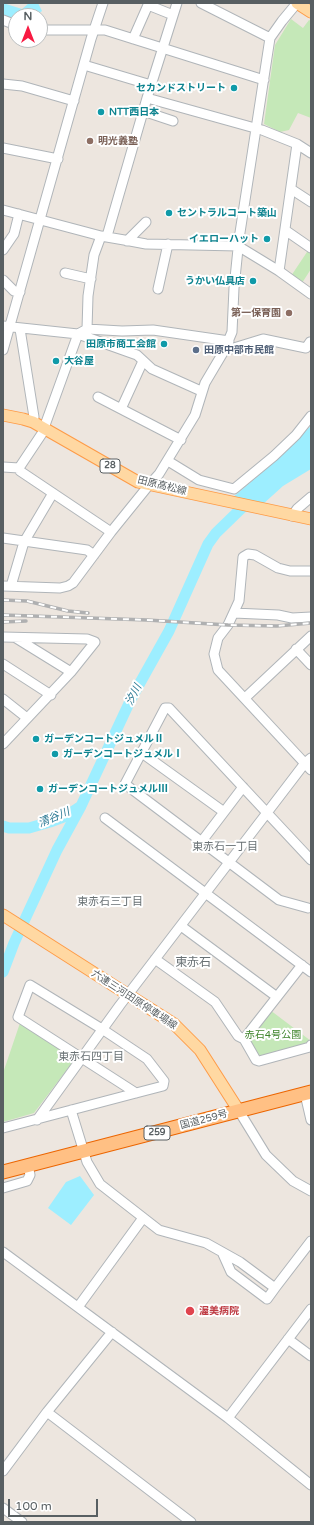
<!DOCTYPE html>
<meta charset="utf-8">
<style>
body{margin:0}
#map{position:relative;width:314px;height:1525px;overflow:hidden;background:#ede6df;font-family:"Varela Round",sans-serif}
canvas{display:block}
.frame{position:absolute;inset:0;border:4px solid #585f62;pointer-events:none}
.north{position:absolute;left:8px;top:8px;width:40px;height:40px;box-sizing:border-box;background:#fff;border:1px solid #bcbfc0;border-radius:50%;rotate:0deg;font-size:11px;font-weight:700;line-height:16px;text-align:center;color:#585f62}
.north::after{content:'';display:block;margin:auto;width:14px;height:18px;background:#f81a42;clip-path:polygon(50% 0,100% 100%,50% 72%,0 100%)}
.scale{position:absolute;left:8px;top:1499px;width:90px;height:18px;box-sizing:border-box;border:2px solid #585f62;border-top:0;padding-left:5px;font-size:12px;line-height:14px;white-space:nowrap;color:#585f62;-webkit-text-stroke:3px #fff;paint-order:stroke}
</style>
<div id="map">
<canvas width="314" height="1525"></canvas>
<div class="frame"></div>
<div class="north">N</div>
<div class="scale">100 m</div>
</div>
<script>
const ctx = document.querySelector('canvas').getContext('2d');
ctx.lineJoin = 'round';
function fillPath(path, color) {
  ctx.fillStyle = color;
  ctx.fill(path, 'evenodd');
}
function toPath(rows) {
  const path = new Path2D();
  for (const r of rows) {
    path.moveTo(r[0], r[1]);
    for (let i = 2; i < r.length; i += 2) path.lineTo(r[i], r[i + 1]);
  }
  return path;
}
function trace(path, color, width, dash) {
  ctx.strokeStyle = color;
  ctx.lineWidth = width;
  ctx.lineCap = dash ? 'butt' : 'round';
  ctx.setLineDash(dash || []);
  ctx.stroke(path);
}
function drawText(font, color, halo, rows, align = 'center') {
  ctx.font = font + ' "Varela Round","Noto Sans JP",sans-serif';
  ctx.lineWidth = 4;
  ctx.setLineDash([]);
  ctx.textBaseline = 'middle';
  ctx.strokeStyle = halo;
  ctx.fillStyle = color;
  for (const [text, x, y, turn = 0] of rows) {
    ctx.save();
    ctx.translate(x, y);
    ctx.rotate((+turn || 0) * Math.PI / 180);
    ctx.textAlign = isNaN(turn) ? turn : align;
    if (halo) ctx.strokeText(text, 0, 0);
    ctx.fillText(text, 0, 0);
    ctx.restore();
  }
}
const green = toPath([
 [291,19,303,28,309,20,311,21,311,118,298,113,289,130,280,132,264,124,275,45],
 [309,249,311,250,311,269,302,283,291,276],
 [270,1010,311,1041,307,1045,259,1057,247,1039],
 [20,1023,75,1059,34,1113,3,1122,3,1073]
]);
const water = toPath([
 [3,3,22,9,29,3,38,3,42,11,35,16,16,16,16,19,11,18,3,15],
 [311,426,311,469,283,486,262,505,232,498,279,458,302,434],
 [80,1176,94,1195,71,1225,48,1208,66,1182]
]);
const river = toPath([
 [3,826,9,828,29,828,50,822,66,816,81,806],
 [3,972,14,943,57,850,81,806,131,699,169,631,208,544,216,533,250,500]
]);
const minor = toPath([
 [201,3,270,38],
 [3,20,16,25],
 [40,30,105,30,264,80],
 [133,39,148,5,173,15],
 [84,65,151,85],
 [3,84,22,86,74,101],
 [147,98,262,130,297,144,311,153],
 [143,111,173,121],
 [3,148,58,159],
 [291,189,311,202],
 [3,210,101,236,130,241,146,244,238,246,279,271,311,294],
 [285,230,311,248],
 [107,236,147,98,177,3],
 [127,241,146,222],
 [3,250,14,234,19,214],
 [279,271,297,144],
 [65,273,91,279],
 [3,280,14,291,20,292],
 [158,289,168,244],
 [3,326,78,334,137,355,152,369,201,391],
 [20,329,34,417,33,422],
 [87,329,88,296,94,255,101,236],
 [3,350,91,39,103,3],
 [224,351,263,339,306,348,310,342,311,343],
 [98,397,181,440],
 [121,409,143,361],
 [44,428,78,334,87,329,122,331,153,330,229,341],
 [168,461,199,480,234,489,274,456,296,435,311,416],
 [3,467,19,468,20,471,111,532],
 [19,468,45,429],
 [292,516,297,509,311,497],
 [3,538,87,550,94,555],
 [311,571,290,571,278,568,255,555,248,554,243,557,239,601,228,625,218,638,214,654,218,670,311,770],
 [3,586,60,588,68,586,73,583,111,532,149,485,159,474,195,415,205,383,224,351,232,332,234,288,239,239,270,38,282,21,297,3],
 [11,586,24,542,53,493],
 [234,613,278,615,292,618,311,617],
 [3,637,87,639,95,642,71,672,3,744],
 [16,638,71,672],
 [296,649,311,665],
 [3,664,51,695],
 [245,698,311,636],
 [3,699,27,718],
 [142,753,224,812],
 [105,818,311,972],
 [202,841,243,787],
 [308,908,279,900,125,784,165,708,169,708,311,860],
 [181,926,277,997],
 [155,959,215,1002,238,1036,244,1039,256,1060,259,1061,310,1047,311,1045],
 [244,1039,302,965],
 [305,1094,311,1120],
 [71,1110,87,1162,100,1184,159,1230,206,1243,240,1262,275,1288,267,1299,231,1272,222,1252],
 [239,1111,266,1155,293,1181,311,1191],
 [37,1120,120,1005,305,763,311,758],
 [3,1128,136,1093,163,1086,164,1081,147,1059,102,1029,30,985,18,1017,136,1093],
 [3,1188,27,1181,30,1175,28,1165],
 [3,1252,228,1418,311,1485],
 [275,1288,311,1241],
 [78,1307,143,1218],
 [288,1339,311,1356],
 [47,1412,191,1522],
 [228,1418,311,1309],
 [3,1471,47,1412,112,1332],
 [3,1508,22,1522]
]);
const major = toPath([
 [297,3,311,12],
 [3,415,23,419,33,422,138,482,311,519],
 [3,915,174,1024,200,1050,239,1111]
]);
const highway = toPath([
 [3,1172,311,1092]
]);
const rail = toPath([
 [3,600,27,601,68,611,88,613],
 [3,615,147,620,228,625,277,626,311,623],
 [3,622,26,621]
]);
const markers = [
 [234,88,4,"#0f9aa8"],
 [101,112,4,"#0f9aa8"],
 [90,141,4,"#8d6e63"],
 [169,213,4,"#0f9aa8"],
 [267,239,4,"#0f9aa8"],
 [253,281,4,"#0f9aa8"],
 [289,313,4,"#8d6e63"],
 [164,344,4,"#0f9aa8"],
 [196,350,4,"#5c6f8a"],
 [56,361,4,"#0f9aa8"],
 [36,739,4,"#0f9aa8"],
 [55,754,4,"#0f9aa8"],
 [40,789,4,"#0f9aa8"],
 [190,1311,5,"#e0444e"]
];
const shields = [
 [110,466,20],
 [157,1133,26]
];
const shieldNames = [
 ["28",110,466],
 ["259",157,1133]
];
const cultureNames = [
 ["セカンドストリート",226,88,"right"],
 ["NTT西日本",109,112],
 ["セントラルコート築山",177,213],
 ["イエローハット",259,239,"right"],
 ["うかい仏具店",245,281,"right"],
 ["田原市商工会館",156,344,"right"],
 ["大谷屋",64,361],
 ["ガーデンコートジュメルⅡ",44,739],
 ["ガーデンコートジュメルⅠ",63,754],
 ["ガーデンコートジュメルⅢ",48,789]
];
const educationNames = [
 ["明光義塾",98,141],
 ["第一保育園",281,313,"right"]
];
const serviceNames = [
 ["田原中部市民館",204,350]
];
const streetNames = [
 ["田原高松線",162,486,14],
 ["六連三河田原停車場線",134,1000,33],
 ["国道259号",204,1120,-15]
];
const parkNames = [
 ["赤石4号公園",273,1035]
];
const healthNames = [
 ["渥美病院",199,1311]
];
const waterNames = [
 ["汐川",134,695,-63],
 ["清谷川",54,818,-23]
];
const neighbourhoodNames = [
 ["東赤石一丁目",225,847],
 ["東赤石三丁目",110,902],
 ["東赤石四丁目",91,1057]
];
const quarterNames = [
 ["東赤石",193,963]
];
fillPath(green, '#c5e8b8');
fillPath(water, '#9deeff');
trace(river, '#9deeff', 11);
trace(minor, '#b0b5b9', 11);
trace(major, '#fe9b47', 13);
trace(highway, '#ec6500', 15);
trace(minor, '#fff', 9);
trace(major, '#ffd8a2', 11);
trace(highway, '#ffc084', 13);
trace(rail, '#afb0b1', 3.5);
trace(rail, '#fff', 2, [6]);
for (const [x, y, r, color] of markers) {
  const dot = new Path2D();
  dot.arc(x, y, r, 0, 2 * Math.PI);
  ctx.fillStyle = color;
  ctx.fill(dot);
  trace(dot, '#fff', 1.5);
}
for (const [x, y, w] of shields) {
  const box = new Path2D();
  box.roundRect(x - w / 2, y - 7, w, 14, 3);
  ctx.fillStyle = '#fff';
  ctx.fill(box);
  trace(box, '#585f62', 1);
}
drawText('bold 9px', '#585f62', null, shieldNames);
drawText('bold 10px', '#0d838f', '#fff', cultureNames, 'left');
drawText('bold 10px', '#785e54', '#fff', educationNames, 'left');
drawText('bold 10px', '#4e5e75', '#fff', serviceNames, 'left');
drawText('10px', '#585f62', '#fff', streetNames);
drawText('10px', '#40852d', '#fff', parkNames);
drawText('bold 10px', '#be3a42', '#fff', healthNames, 'left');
drawText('italic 11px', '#2b7994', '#fff', waterNames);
drawText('11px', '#697174', '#fff', neighbourhoodNames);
drawText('12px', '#697174', '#fff', quarterNames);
</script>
